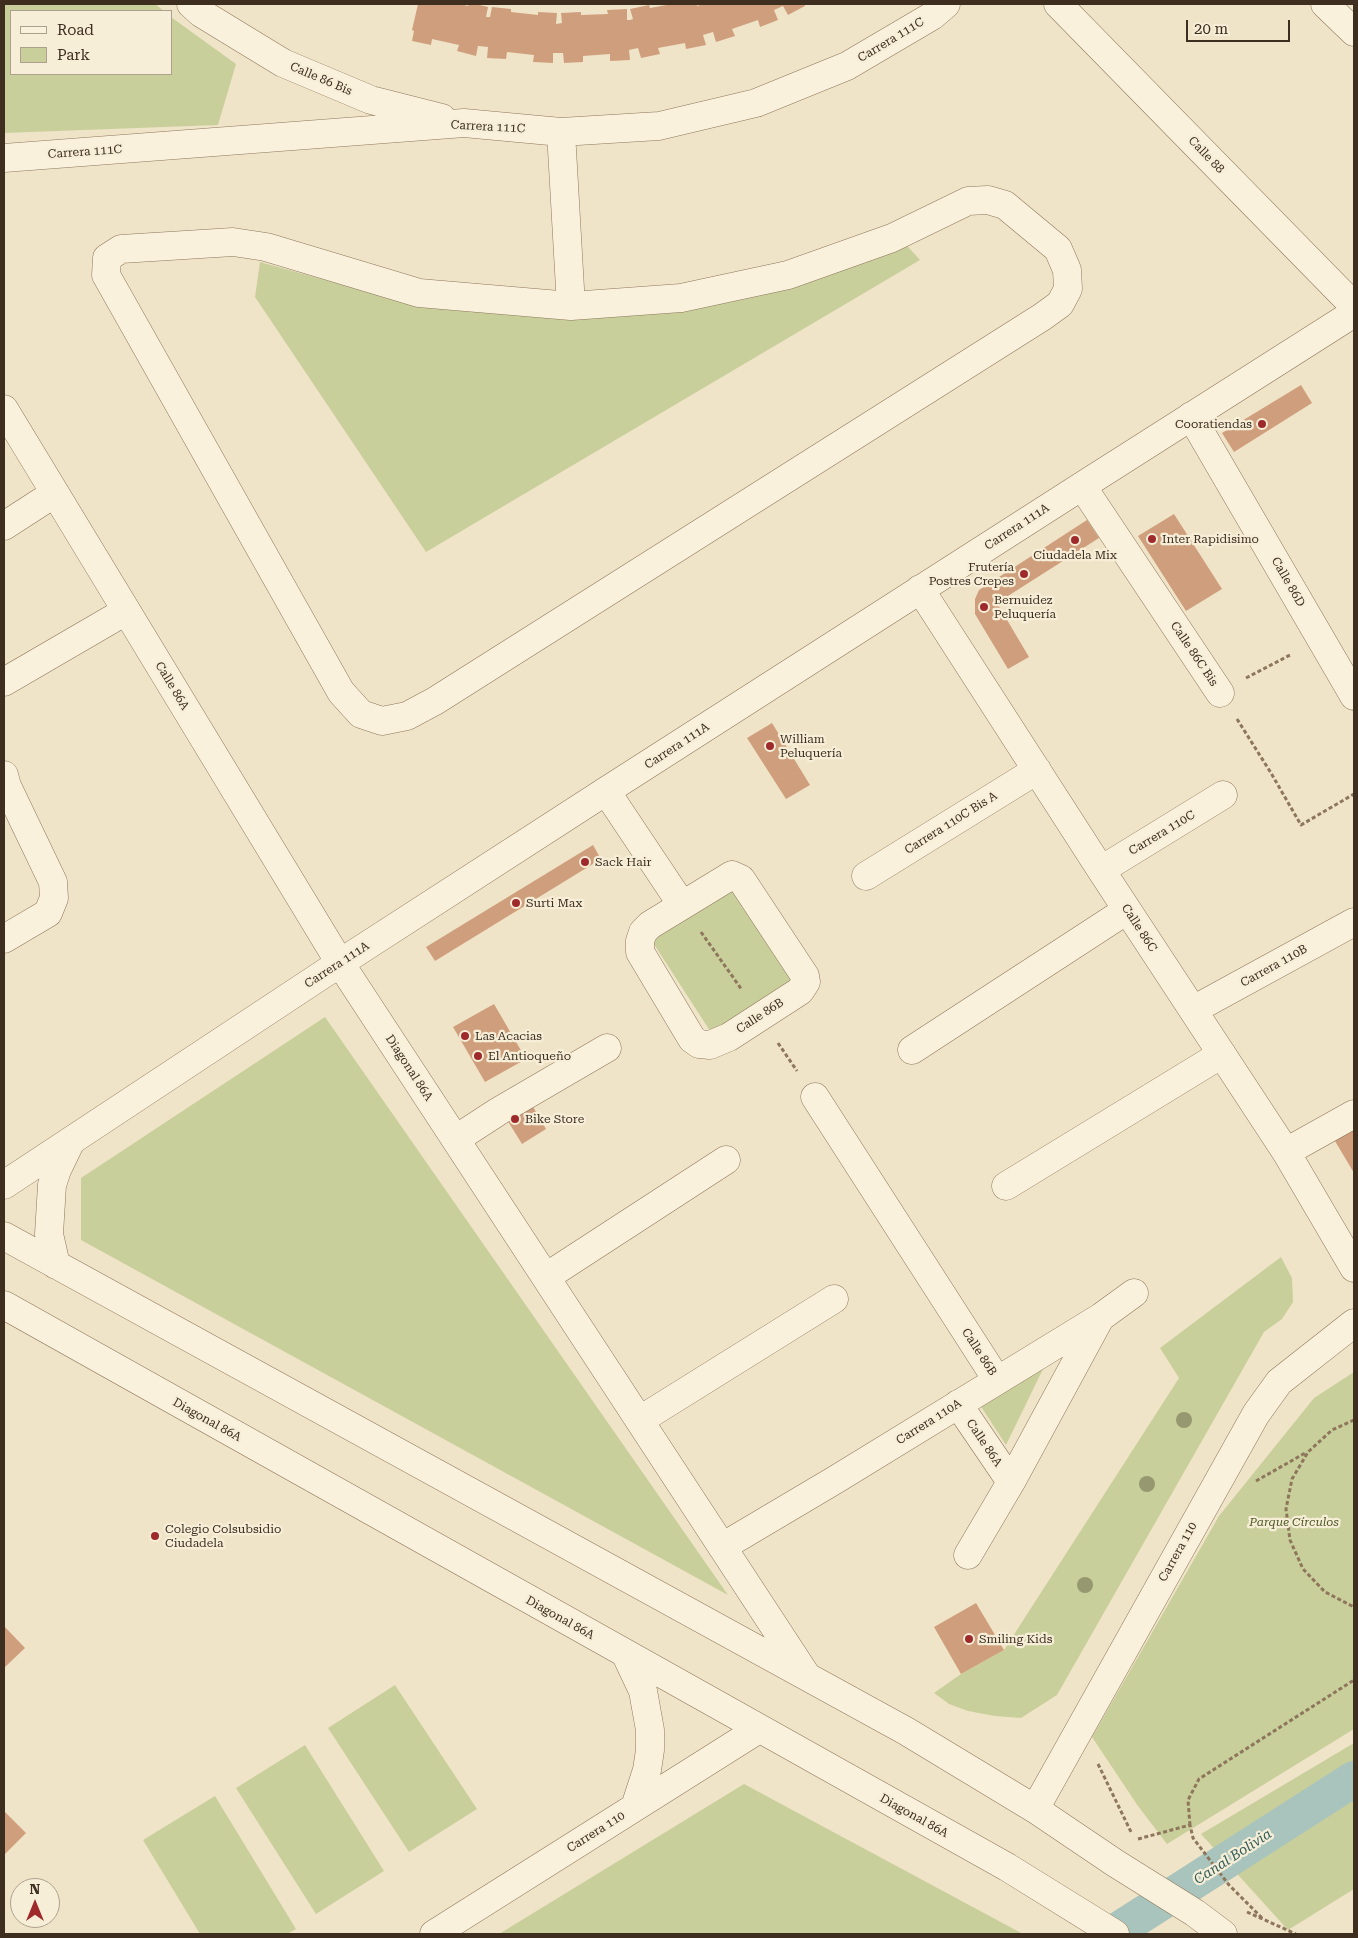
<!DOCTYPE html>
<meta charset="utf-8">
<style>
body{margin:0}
#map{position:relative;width:1358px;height:1938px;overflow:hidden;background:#f0e4c8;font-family:"Roboto Serif",serif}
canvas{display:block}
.frame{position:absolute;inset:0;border:5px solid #3d2e20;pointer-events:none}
.legend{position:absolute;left:10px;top:10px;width:162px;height:65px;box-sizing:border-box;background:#f7eed8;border:1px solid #ada18e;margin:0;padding:6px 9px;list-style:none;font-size:15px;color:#3d2e20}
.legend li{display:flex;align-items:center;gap:10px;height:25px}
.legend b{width:25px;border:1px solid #ada18e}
.north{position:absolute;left:10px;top:1878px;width:50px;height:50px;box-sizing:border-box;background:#f7eed8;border:1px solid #ada18e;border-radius:50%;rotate:0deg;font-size:14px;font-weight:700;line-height:20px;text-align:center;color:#3d2e20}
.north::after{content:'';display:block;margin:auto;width:18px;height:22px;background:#9e2a2b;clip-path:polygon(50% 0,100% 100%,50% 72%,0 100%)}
.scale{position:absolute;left:1186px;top:20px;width:104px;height:22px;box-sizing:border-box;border:2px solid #3d2e20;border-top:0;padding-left:6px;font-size:15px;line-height:18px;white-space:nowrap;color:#3d2e20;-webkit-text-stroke:4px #f7eed8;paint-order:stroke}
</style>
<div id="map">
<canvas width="1358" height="1938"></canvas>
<div class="frame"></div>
<ul class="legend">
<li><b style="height:6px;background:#faf1dc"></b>Road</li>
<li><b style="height:14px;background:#c9cf9b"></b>Park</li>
</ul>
<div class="north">N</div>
<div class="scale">20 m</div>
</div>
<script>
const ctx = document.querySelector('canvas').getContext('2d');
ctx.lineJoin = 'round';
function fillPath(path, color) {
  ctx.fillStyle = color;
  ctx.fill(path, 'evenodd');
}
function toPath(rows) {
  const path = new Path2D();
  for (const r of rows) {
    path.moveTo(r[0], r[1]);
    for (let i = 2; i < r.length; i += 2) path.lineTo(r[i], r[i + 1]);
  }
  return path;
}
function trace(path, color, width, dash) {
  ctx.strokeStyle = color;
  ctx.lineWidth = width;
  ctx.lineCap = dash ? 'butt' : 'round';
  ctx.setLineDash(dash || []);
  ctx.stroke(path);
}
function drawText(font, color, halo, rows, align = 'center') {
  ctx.font = font + ' "Roboto Serif",serif';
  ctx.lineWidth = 4.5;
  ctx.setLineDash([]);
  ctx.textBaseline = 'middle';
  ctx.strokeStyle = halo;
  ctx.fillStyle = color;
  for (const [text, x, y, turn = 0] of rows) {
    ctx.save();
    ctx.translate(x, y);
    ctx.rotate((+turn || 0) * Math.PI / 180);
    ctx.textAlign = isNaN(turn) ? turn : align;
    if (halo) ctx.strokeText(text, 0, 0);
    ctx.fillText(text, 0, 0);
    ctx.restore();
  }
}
const green = toPath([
 [4,4,155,4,164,11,11,11,11,74,171,74,171,17,236,64,218,125,4,133],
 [901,239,920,260,426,552,255,297,260,262,405,302,560,318],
 [736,881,803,984,714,1037,648,935],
 [325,1017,728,1595,81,1240,81,1178],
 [1281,1257,1292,1278,1293,1302,1282,1319,1264,1332,1057,1695,1021,1718,995,1716,968,1711,949,1704,934,1693,961,1674,1004,1650,1179,1378,1160,1348],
 [1044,1367,1006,1445,980,1405],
 [1354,1372,1354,1729,1167,1844,1138,1806,1092,1737,1219,1516,1314,1398],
 [395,1685,477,1809,409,1852,328,1728],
 [1354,1743,1354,1889,1288,1930,1201,1834],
 [305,1745,384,1871,316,1914,236,1788],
 [744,1784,1023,1934,499,1934],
 [215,1796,296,1929,287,1934,200,1934,143,1840]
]);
const canal = toPath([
 [1112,1934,1354,1779]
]);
const building = toPath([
 [418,4,460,4,468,6,469,4,475,4,488,7,486,17,490,17,492,7,511,9,511,12,538,15,538,12,557,13,556,24,562,23,561,13,581,12,581,15,608,14,607,10,627,9,627,20,630,20,633,19,630,9,649,5,650,8,672,4,697,4,697,6,703,4,804,4,805,6,788,15,783,6,774,10,778,20,760,27,758,20,732,29,735,36,716,42,713,32,703,35,706,45,686,49,685,43,658,48,660,54,641,58,638,48,629,50,630,60,610,61,610,54,583,56,583,62,564,63,563,53,553,53,553,63,533,62,534,55,507,52,506,59,487,58,488,47,478,46,476,56,457,51,459,45,432,39,431,45,412,41,414,31,412,30],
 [1301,385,1312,403,1234,452,1222,433],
 [1174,514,1222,589,1186,611,1138,536],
 [1087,520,1099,538,997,603,1029,657,1008,669,975,614,975,599,979,590],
 [772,723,810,785,786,799,747,738],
 [593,845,601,859,435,961,426,947],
 [494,1004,526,1059,485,1082,453,1027],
 [529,1100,546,1129,522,1144,504,1115],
 [1354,1122,1354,1173,1332,1136],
 [976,1603,1004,1650,961,1674,934,1627],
 [4,1626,25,1648,4,1668],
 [4,1811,26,1833,4,1855]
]);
const path = toPath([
 [1246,678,1292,654],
 [1237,719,1271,773,1301,825,1354,794],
 [701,932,742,990],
 [778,1043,797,1071],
 [1354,1420,1332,1430,1308,1452,1292,1479,1286,1509,1290,1540,1303,1569,1325,1592,1354,1607],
 [1256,1481,1307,1452],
 [1098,1764,1132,1834],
 [1190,1825,1188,1800,1199,1779,1354,1680],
 [1138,1839,1190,1825,1193,1838,1229,1885,1262,1918],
 [1247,1912,1296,1934]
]);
const minor = toPath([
 [191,4,201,13,283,63,371,100,442,118],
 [1058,4,1354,306],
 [1325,4,1354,32],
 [561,132,571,306],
 [4,158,464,123,561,132,659,126,756,103,847,66,932,16,946,4],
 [988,200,1005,205,1058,249,1067,270,1068,289,1060,304,1042,317,435,701,407,716,382,721,361,714,341,692,106,275,107,258,121,249,233,242,266,247,419,293,571,306,681,298,788,275,892,238,968,201,988,200],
 [4,409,340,963,806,1675],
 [1191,416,1354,696],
 [1082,486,1220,693],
 [4,526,55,493],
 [920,589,1101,870,1286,1152,1354,1268],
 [4,682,126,611],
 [4,775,7,786,53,882,54,898,48,913,4,939],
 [606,791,682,905],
 [1101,870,1223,795],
 [732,875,741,879,805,976,806,982,800,991,729,1037,710,1045,699,1044,692,1039,640,952,640,941,643,932,650,925,732,875],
 [866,876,1037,770],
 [1193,1010,1354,922],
 [912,1050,1127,910],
 [815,1097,997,1380],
 [456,1139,499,1111,607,1048],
 [1286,1152,1354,1114],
 [4,1185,340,963,606,791,1082,486,1354,313],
 [1006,1186,1222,1054],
 [4,1236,906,1731,1035,1809,1115,1863,1195,1913,1223,1934],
 [56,1265,49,1234,52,1185,57,1170,71,1141],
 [546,1277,726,1160],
 [4,1305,1007,1867,1115,1934],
 [958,1404,1011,1482],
 [640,1420,834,1299],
 [722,1547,835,1480,1101,1317,1134,1293],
 [968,1555,1011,1482,1100,1318],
 [626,1655,643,1691,650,1730,650,1750,647,1770,635,1807],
 [1035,1809,1256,1414,1279,1382,1354,1323],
 [434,1934,759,1729]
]);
const trees = [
 [1184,1420],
 [1147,1484],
 [1085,1585]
];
const markers = [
 [1262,424,5,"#9e2a2b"],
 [1152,539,5,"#9e2a2b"],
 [1075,540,5,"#9e2a2b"],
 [1024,574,5,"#9e2a2b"],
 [984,607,5,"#9e2a2b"],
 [770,746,5,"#9e2a2b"],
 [585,862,5,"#9e2a2b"],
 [516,903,5,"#9e2a2b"],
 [465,1036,5,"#9e2a2b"],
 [478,1056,5,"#9e2a2b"],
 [515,1119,5,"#9e2a2b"],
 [155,1536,5,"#9e2a2b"],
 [969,1639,5,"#9e2a2b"]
];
const streetNames = [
 ["Carrera 111C",891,40,-31],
 ["Calle 86 Bis",321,79,23],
 ["Carrera 111C",488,127,3],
 ["Carrera 111C",85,152,-4],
 ["Calle 88",1206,155,46],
 ["Carrera 111A",1017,527,-33],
 ["Calle 86D",1288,582,60],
 ["Calle 86C Bis",1194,654,56],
 ["Calle 86A",172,686,59],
 ["Carrera 111A",677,746,-33],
 ["Carrera 110C Bis A",951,823,-32],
 ["Carrera 110C",1162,833,-31],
 ["Calle 86C",1139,928,57],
 ["Carrera 111A",337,965,-33],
 ["Carrera 110B",1274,966,-29],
 ["Calle 86B",760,1016,-33],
 ["Diagonal 86A",409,1068,57],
 ["Calle 86B",979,1352,57],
 ["Diagonal 86A",207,1420,29],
 ["Carrera 110A",929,1422,-32],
 ["Calle 86A",984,1443,56],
 ["Carrera 110",1178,1552,-61],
 ["Diagonal 86A",560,1618,29],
 ["Diagonal 86A",914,1816,29],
 ["Carrera 110",596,1832,-32]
];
const poiNames = [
 ["Cooratiendas",1252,424,"right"],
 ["Inter Rapidisimo",1162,539],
 ["Ciudadela Mix",1075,555,"center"],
 ["Frutería",1014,567,"right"],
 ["Postres Crepes",1014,581,"right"],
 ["Bernuidez",994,600],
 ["Peluquería",994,614],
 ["William",780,739],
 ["Peluquería",780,753],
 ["Sack Hair",595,862],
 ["Surti Max",526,903],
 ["Las Acacias",475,1036],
 ["El Antioqueño",488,1056],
 ["Bike Store",525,1119],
 ["Colegio Colsubsidio",165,1529],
 ["Ciudadela",165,1543],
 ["Smiling Kids",979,1639]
];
const parkNames = [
 ["Parque Círculos",1294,1522]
];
const waterNames = [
 ["Canal Bolivia",1233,1857,-33]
];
fillPath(green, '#c9cf9b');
trace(canal, '#a9c4bc', 36);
fillPath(building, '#cf9f7d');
trace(minor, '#8d765c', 29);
trace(path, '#8d765c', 3, [4, 2.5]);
trace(minor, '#faf1dc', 28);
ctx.fillStyle = '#96986f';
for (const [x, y] of trees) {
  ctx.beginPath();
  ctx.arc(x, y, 8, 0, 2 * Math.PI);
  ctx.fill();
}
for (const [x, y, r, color] of markers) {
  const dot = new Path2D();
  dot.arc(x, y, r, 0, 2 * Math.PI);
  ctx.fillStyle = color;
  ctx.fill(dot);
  trace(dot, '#f7eed8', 2);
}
drawText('12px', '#3d2e20', '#f7eed8', streetNames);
drawText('12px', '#3d2e20', '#f7eed8', poiNames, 'left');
drawText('italic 12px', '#4d5a26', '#f7eed8', parkNames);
drawText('italic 14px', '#2f5d5a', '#f7eed8', waterNames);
</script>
